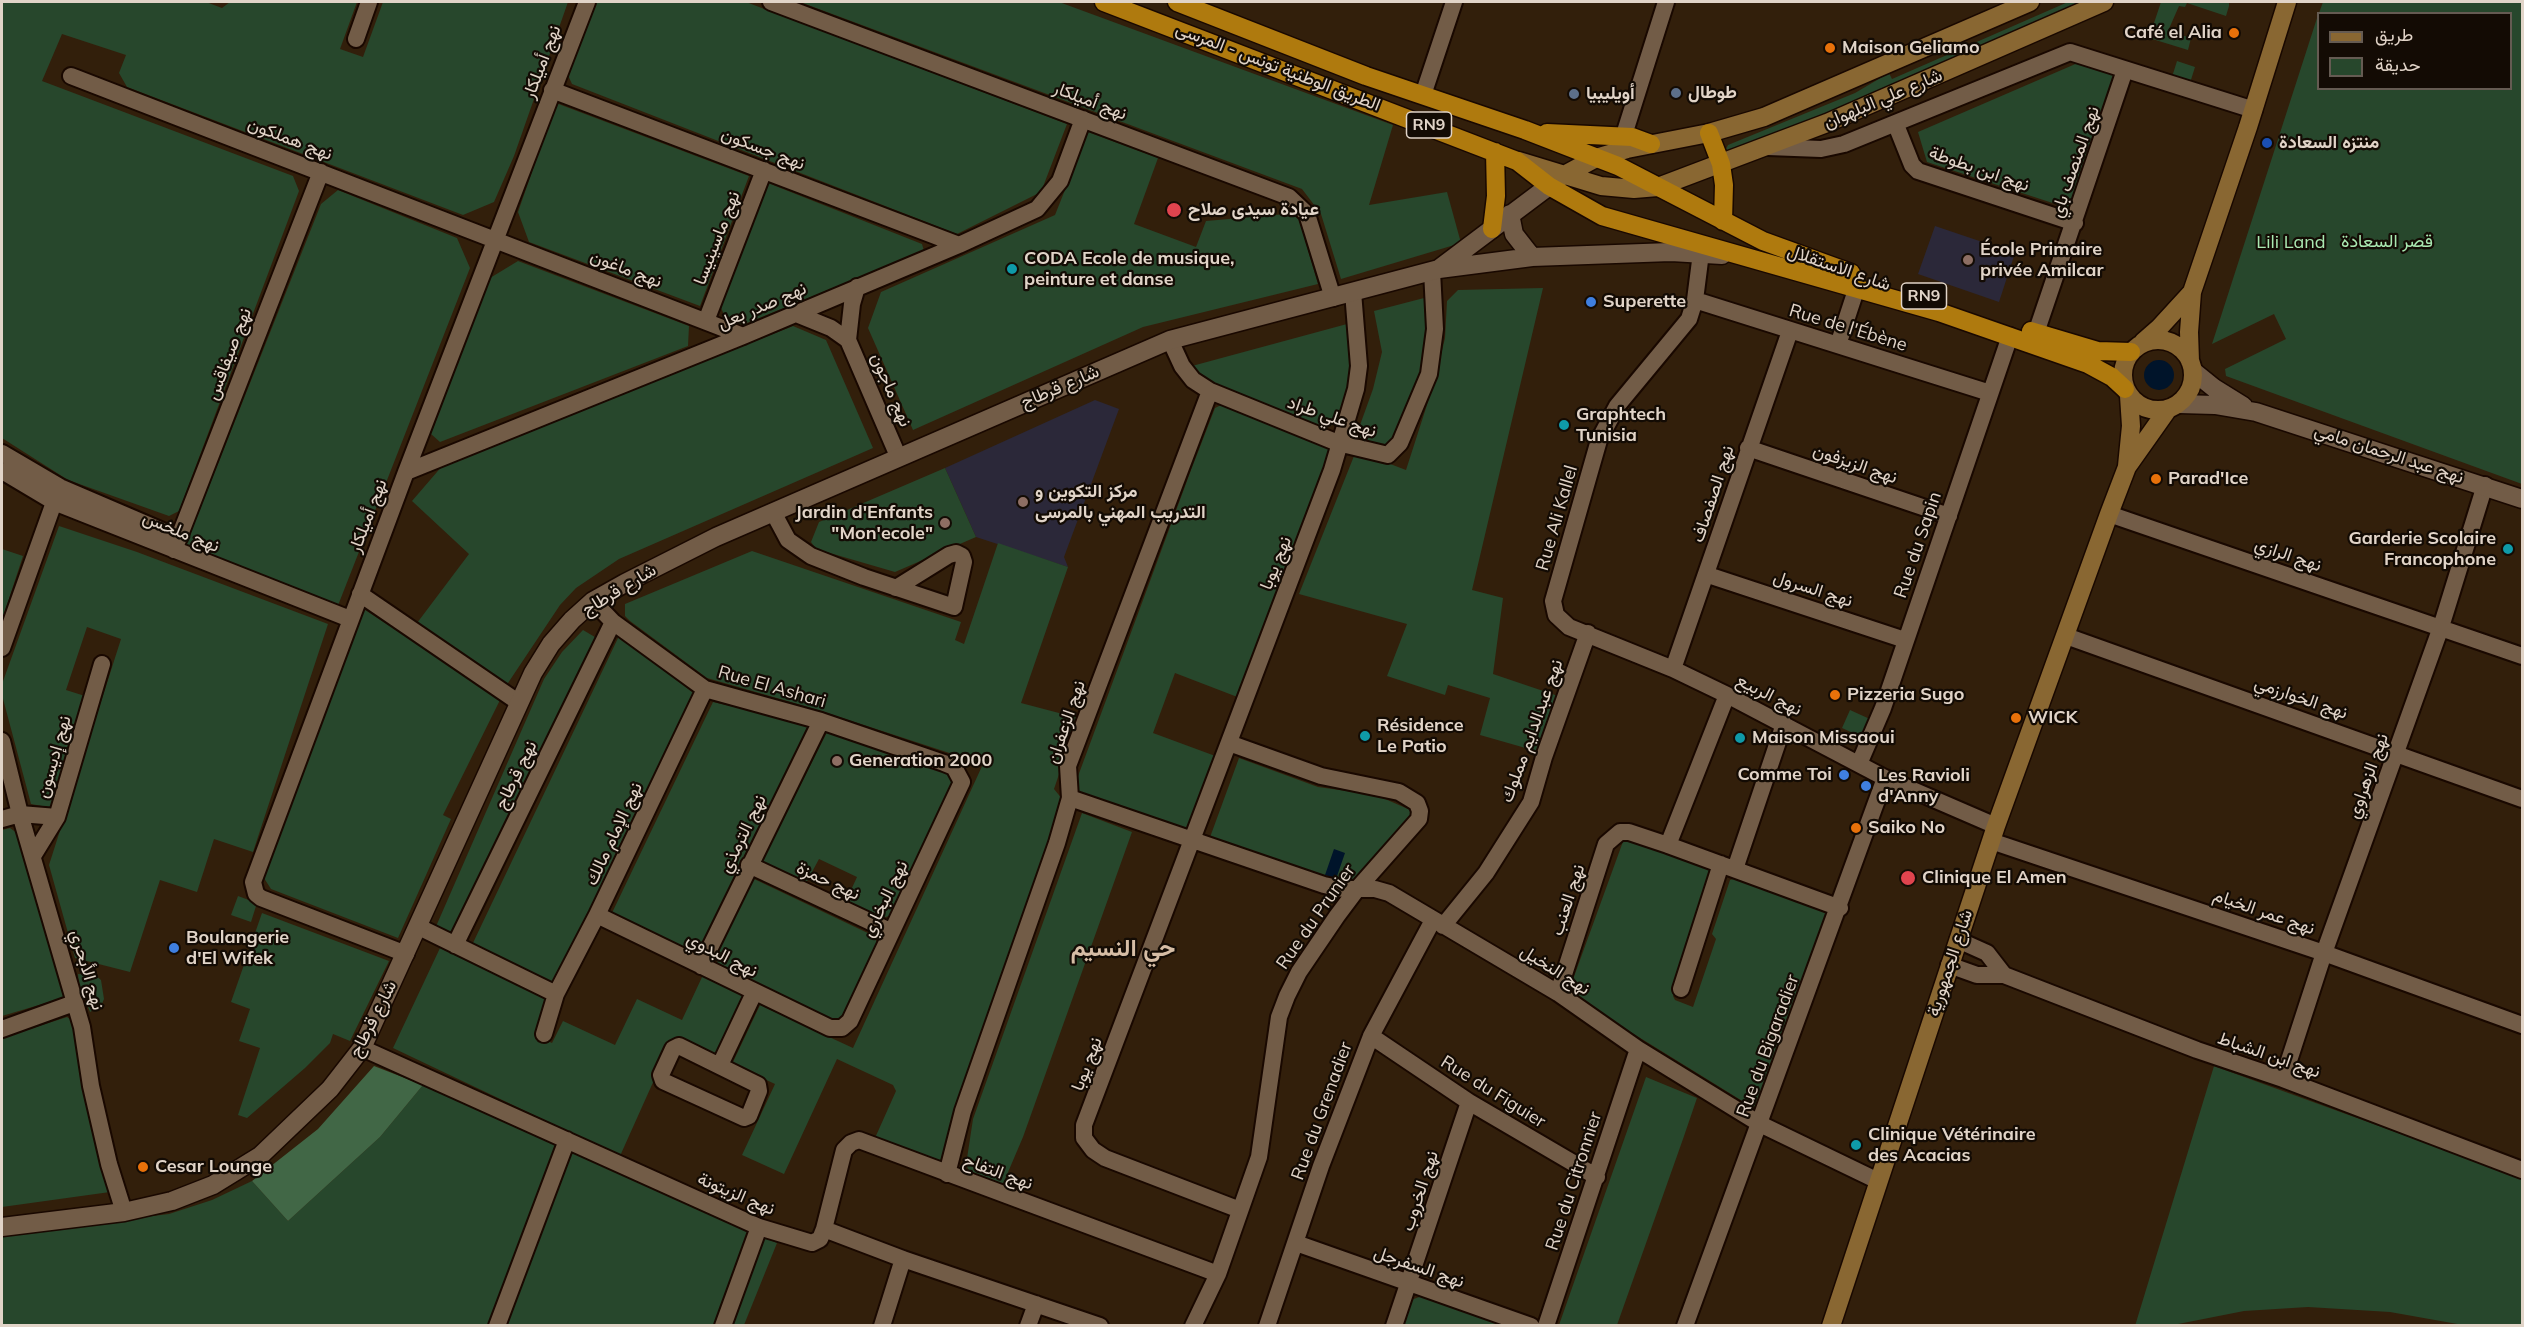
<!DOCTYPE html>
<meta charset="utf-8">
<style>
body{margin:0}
#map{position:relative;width:2524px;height:1327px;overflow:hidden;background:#321f0b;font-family:Mulish,Vazirmatn,sans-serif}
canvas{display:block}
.frame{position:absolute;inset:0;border:3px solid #e1d4c8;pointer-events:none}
.legend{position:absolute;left:2317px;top:12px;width:195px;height:78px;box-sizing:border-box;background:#130b04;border:2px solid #655b52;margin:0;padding:8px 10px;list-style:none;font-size:18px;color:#e1d4c8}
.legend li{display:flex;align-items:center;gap:12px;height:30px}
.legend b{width:30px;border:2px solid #655b52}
</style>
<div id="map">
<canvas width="2524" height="1327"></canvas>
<div class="frame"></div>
<ul class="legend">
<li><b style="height:8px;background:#896732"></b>طريق</li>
<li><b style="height:16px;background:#27472c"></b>حديقة</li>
</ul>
</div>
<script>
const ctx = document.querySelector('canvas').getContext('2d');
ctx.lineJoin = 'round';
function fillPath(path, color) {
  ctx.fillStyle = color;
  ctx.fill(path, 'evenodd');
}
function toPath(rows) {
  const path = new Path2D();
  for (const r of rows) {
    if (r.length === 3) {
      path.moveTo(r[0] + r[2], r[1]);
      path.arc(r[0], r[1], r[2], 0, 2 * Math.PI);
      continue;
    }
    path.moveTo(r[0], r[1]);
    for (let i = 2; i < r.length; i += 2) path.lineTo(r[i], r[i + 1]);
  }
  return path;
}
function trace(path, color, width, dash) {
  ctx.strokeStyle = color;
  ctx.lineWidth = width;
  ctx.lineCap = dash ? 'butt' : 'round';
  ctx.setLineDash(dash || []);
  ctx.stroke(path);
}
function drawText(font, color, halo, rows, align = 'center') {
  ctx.font = font + ' Mulish,Vazirmatn,sans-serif';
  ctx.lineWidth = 4.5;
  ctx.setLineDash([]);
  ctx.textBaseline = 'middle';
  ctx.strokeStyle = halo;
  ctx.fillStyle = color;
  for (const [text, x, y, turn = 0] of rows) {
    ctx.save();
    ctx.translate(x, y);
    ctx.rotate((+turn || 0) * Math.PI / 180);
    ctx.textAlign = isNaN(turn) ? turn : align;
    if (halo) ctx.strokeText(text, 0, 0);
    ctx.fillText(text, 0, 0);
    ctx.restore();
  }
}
const education = toPath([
 [1935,226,2015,253,1999,302,1918,274],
 [1095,400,1119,409,1064,557,1068,567,976,537,945,468]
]);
const green = toPath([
 [2,2,206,2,222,8,230,2,357,2,340,49,363,57,383,2,568,2,514,156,494,202,463,215,127,87,119,73,126,55,62,34,42,81,293,176,299,191,179,511,169,516,68,480,2,438],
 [595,2,746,2,1067,124,1041,192,957,234,572,84,567,73],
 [800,2,1059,2,1393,125,1369,205,1447,192,1461,243,1341,279,1321,214,1302,189],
 [2068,2,2088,2,1894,87,1731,154,1726,149,1728,145,1855,93,1889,73,1892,79],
 [2161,2,2229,2,2229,6,2226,16,2187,3,2185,7,2179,6,2168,31,2191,38,2188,50,2149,38],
 [2323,2,2522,2,2522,484,2226,376,2225,369,2286,339,2274,314,2212,344,2318,15,2318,88,2510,88,2510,14,2319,13],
 [2177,61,2195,67,2190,83,2172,77],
 [2080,62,2115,71,2074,210,1927,162,1918,132],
 [556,103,749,176,700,306,529,242,518,212],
 [1088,132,1158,158,1134,224,1196,247,1206,221,1297,213,1318,284,1143,327,913,430,868,328,881,292,1055,215],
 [768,183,922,244,924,251,742,325,727,321,721,308],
 [338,190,457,238,470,268,337,608,185,547,321,204],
 [518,261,689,326,688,346,440,442,431,434,490,278],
 [1543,288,1472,590,1503,598,1493,674,1561,697,1543,753,1480,735,1490,698,1448,685,1445,695,1387,676,1407,624,1299,594,1356,451,1406,470,1435,380,1445,338,1447,301,1458,290],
 [1424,298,1432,310,1429,356,1395,454,1355,439,1373,389,1382,352,1374,311],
 [1347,324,1358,351,1349,389,1336,423,1326,428,1206,381,1192,366],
 [793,326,826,340,873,448,619,559,576,588,560,605,506,686,414,627,469,554,412,501,443,465],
 [1221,405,1330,449,1333,456,1240,698,1175,673,1153,733,1218,757,1192,827,1179,833,1081,796,1074,787,1191,470,1215,408],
 [945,468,976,537,895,572,816,549,811,542,819,522],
 [59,526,137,552,328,624,253,852,214,839,197,892,160,880,130,972,75,958,49,865,121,639,87,627,66,690,85,696,53,808,31,804,2,695,2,684],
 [998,543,1068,567,1021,703,1078,718,1054,789,1063,800,948,1163,875,1138,896,1091,893,1085,837,1059,784,1174,742,1155,775,1084,732,1064,760,1005,853,1048,983,764,815,709,707,678,630,621,625,616,625,604,752,551,961,622,955,640,964,644],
 [2,549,23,556,2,620],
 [359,606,501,698,443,815,451,819,398,938,271,889,262,875],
 [583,630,600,640,454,941,434,931,544,679,562,652],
 [619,636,696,695,562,979,551,983,472,945],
 [713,702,809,724,698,957,611,915],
 [1850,710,1872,720,1864,738,1842,728],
 [827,732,954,774,955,785,894,915,881,918,846,901,857,877,819,859,805,885,761,864],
 [1239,758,1318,787,1376,795,1415,812,1353,887,1209,840],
 [1082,813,1132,832,1023,1137,1003,1184,970,1172,966,1165,973,1119],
 [10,828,17,833,66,997,2,1016,2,830],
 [1625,836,1715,869,1672,988,1675,989,1673,996,1675,1000,1693,1007,1716,939,1712,934,1730,880,1740,877,1824,906,1831,922,1765,1103,1752,1107,1577,999,1572,982],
 [752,878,874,936,879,947,845,1018,834,1020,718,966,716,955],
 [238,896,257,903,251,922,231,915],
 [262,913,389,961,350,1041,333,1034,330,1043,305,1068,247,1118,238,1115,260,1048,239,1041,250,1009,231,1002],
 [440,948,550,1000,534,1035,552,1043,563,1021,615,1045,637,999,682,1020,703,975,741,993,743,1005,719,1054,711,1058,672,1040,620,1156,393,1048],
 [78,974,95,975,101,980,104,999,101,1006,90,1012,88,1007,98,1003,95,991,80,996],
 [67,1017,74,1022,110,1192,2,1207,2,1038],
 [2214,1066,2522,1178,2522,1325,2463,1325,2390,1312,2308,1307,2244,1311,2173,1325,2135,1326],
 [1646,1077,1697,1098,1683,1139,1617,1325,1559,1325],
 [423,1085,777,1243,744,1325,2,1326,2,1234,169,1214,212,1200,252,1181,288,1221,380,1137],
 [1422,1296,1472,1313,1505,1325,1402,1326,1411,1300]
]);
const forest = toPath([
 [374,1066,423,1085,380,1137,288,1221,252,1181,318,1129]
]);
const water = toPath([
 [2159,375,15],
 [1334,849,1345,853,1336,879,1325,875]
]);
const minor = toPath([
 [771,2,1289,197,1307,214,1333,298],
 [356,39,369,2],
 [71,76,743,336],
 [552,90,959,245],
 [1423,95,1454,2],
 [1896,125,1912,165,1918,171,2075,223],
 [1623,138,1666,2],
 [1768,147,1821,149,1844,144,2070,52,2254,110],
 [1702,245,1695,300,1689,319,1617,406,1599,440,1553,601,1556,615,1569,627,1673,669,1727,695,1885,778,1996,826],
 [857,287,852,304,848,340,898,456],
 [1695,300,1990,393],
 [794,313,831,328,848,340],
 [706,321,764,170],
 [2036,333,2125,70],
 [1170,340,1182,366,1193,380,1210,391,1338,443,1388,455,1400,443,1429,374,1435,329,1432,271],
 [1838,345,1857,287],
 [1748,448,1949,516],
 [2,453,60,487,179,538],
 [2,471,54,502,350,619],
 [406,472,743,336,959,245,1037,209,1060,181,1083,119],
 [773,512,788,540,811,556,864,577,954,607,964,562,962,556,956,553,949,555,896,588],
 [2109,514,2522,656],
 [174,550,321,172],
 [1708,575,1905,640],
 [360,594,518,702],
 [593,601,613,622,705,689,821,721,944,763,954,767,962,782,850,1021,842,1028,830,1028,597,915],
 [2066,636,2522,799],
 [2,648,57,494],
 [1673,669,1790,331],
 [2,741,20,814,82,1027,91,1086,109,1164,124,1212],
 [1859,764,1883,708,2010,336],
 [1070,798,1324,885,1343,889,1375,889,1389,893,1558,993,1638,1049,1760,1124,1878,1181],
 [2,819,20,814,57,817],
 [1991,841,2324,953,2522,1025],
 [1668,845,1727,695],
 [33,856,57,817,102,664],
 [749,865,890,931],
 [1735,869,1784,724],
 [1443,926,1486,873,1531,802,1544,757,1588,633],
 [419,927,556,994],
 [1958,940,1987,953,2004,975],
 [455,945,613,622],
 [406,954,261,898,256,894,253,882,406,472,587,2],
 [1949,965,1977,975,2004,975,2197,1050,2283,1079,2522,1170],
 [701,966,821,721],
 [1681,989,1721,864],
 [1558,993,1606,844,1620,832,1629,832,1668,845,1840,908],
 [2,1029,74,1003],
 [544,1034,556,994,597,915,705,689],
 [1371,1036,1469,1102,1597,1177],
 [679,1046,758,1085,759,1091,749,1116,744,1118,663,1081,661,1075,673,1049,679,1046],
 [362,1048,759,1227,812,1243,820,1239,824,1229,903,1259,1100,1326],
 [720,1065,754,993],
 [2283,1079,2324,953,2441,627,2485,485],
 [947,1174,963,1111,1057,843,1070,798,1068,766,1210,391],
 [1240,1210,1105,1158,1093,1150,1084,1138,1084,1125,1332,470,1356,389,1359,366,1353,292],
 [824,1229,844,1150,851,1143,859,1140,1218,1274],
 [1296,1243,1531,1326],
 [497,1326,567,1140],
 [723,1326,759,1227],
 [882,1326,903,1259],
 [1028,1326,1036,1304],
 [1193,1326,1218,1274,1259,1157,1279,1017,1287,996,1299,972,1337,916,1358,888,1419,819,1420,811,1417,803,1399,792,1321,776,1229,743],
 [1267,1326,1321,1166,1371,1036,1433,920],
 [1394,1326,1469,1102],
 [1546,1326,1638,1049],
 [1685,1326,1885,778]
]);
const tertiary = toPath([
 [1510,214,1514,234,1532,257],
 [1440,268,1549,186],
 [2193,371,2214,388,2243,406],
 [2179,404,2215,405,2256,412,2522,499],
 [2,1227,124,1212,172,1201,213,1185,260,1156,330,1089,362,1048,533,673,551,644,572,620,593,601,625,583,716,537,1170,340,1439,269,1532,257,1671,252,1722,255]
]);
const secondary = toPath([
 [1519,161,1601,186,1634,189,1658,187,1827,123,2104,2],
 [1557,179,1596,158,1627,149,1709,133,1764,117,2030,2],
 [2158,375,35],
 [2143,342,2159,328,2192,292],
 [2190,361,2189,332,2192,292,2248,127,2287,2],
 [2127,466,2131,426,2129,396],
 [1831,1326,1996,826,2109,514,2127,467,2168,409]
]);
const trunk = toPath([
 [1104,2,1517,161,1549,186,1602,216,1939,312,2088,364,2112,377,2125,389],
 [1177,2,1366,76,1525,130,1618,166,1763,241,1851,273],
 [1547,133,1632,137,1651,144],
 [1709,133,1721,164,1724,185,1723,221],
 [1492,229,1496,196,1495,152],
 [2031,331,2098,351,2131,352]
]);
const markers = [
 [2234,33,6,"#e8710a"],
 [1830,48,6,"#e8710a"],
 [1676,93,6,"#5c6f8a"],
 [1574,94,6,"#5c6f8a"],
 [2267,143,6,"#1a4fb4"],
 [1174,210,8,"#e0444e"],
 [1968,260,6,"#8d6e63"],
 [1012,269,6,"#0f9aa8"],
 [1591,302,6,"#3f7fe0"],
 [1564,425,6,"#0f9aa8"],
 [2156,479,6,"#e8710a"],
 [1023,502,6,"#8d6e63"],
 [945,523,6,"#8d6e63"],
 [2508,549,6,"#0f9aa8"],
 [1835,695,6,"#e8710a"],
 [2016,718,6,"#e8710a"],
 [1365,736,6,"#0f9aa8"],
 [1740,738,6,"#0f9aa8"],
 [837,761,6,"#8d6e63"],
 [1844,775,6,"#3f7fe0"],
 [1866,786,6,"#3f7fe0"],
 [1856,828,6,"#e8710a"],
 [1908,878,8,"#e0444e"],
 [174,948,6,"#3f7fe0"],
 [1856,1145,6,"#0f9aa8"],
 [143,1167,6,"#e8710a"]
];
const shields = [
 [1429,125,45],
 [1924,296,45]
];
const shieldNames = [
 ["RN9",1429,125],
 ["RN9",1924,296]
];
const poiNames = [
 ["Café el Alia",2222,33,"right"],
 ["Maison Geliamo",1842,48],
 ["طوطال",1688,93],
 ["أويليبيا",1586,94],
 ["منتزه السعادة",2279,143],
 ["عيادة سيدى صلاح",1188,210],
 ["École Primaire",1980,250],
 ["privée Amilcar",1980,271],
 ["CODA Ecole de musique,",1024,259],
 ["peinture et danse",1024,280],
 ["Superette",1603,302],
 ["Graphtech",1576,415],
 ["Tunisia",1576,436],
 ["Parad'Ice",2168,479],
 ["مركز التكوين و",1035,492],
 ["التدريب المهني بالمرسى",1035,513],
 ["Jardin d'Enfants",933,513,"right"],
 ["\"Mon'ecole\"",933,534,"right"],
 ["Garderie Scolaire",2496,539,"right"],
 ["Francophone",2496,560,"right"],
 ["Pizzeria Sugo",1847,695],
 ["WICK",2028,718],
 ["Résidence",1377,726],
 ["Le Patio",1377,747],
 ["Maison Missaoui",1752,738],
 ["Generation 2000",849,761],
 ["Comme Toi",1832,775,"right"],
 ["Les Ravioli",1878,776],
 ["d'Anny",1878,797],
 ["Saiko No",1868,828],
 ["Clinique El Amen",1922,878],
 ["Boulangerie",186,938],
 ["d'El Wifek",186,959],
 ["Clinique Vétérinaire",1868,1135],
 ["des Acacias",1868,1156],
 ["Cesar Lounge",155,1167]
];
const streetNames = [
 ["نهج أميلكار",542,62,-69],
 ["الطريق الوطنية تونس - المرسى",1278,67,21],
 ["شارع علي البلهوان",1883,99,-23],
 ["نهج أميلكار",1090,101,21],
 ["نهج هملكون",290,139,21],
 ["نهج جسكون",763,149,21],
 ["نهج المنصف باي",2075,162,-71],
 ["نهج ابن بطوطة",1979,169,19],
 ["نهج ماسينيسا",717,238,-69],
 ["شارع الاستقلال",1839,268,19],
 ["نهج ماغون",626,269,21],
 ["نهج صدر بعل",762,306,-23],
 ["Rue de l'Ébène",1848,328,17],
 ["نهج صيفاقس",229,354,-69],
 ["شارع قرطاج",1060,387,-23],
 ["نهج ماجون",891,390,67],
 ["نهج علي طراد",1332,417,19],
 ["نهج عبد الرحمان مامي",2389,454,18],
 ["نهج الزيزفون",1855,464,19],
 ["نهج الصفصاف",1713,494,-72],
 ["نهج أميلكار",368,516,-69],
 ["Rue Ali Kallel",1557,518,-74],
 ["نهج ملخس",181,532,22],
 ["Rue du Sapin",1918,545,-71],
 ["نهج الرازي",2288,555,19],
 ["نهج يوبا",1276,563,-68],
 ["نهج السرول",1813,589,18],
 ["شارع قرطاج",619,590,-31],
 ["Rue El Ashari",772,687,16],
 ["نهج الربيع",1769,695,27],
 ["نهج الخوارزمي",2301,698,19],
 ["نهج الزعفران",1066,722,-71],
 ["نهج عبدالدايم مملوك",1532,731,-70],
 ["نهج إديسون",54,757,-74],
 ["نهج قرطاج",516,775,-64],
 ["نهج الزهراوي",2368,776,-70],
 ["نهج الإمام مالك",614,834,-65],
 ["نهج الترمذي",743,834,-64],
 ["نهج حمزة",828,881,25],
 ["نهج البخاري",885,899,-64],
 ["نهج العنب",1568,900,-72],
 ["نهج عمر الخيام",2264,912,19],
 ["Rue du Prunier",1316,917,-55],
 ["نهج البدوي",722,955,27],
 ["شارع الجمهورية",1950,963,-72],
 ["نهج الأبحري",87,970,74],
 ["نهج النخيل",1555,970,32],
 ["شارع قرطاج",373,1019,-63],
 ["Rue du Bigaradier",1768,1046,-70],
 ["نهج ابن الشباط",2269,1055,19],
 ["نهج يوبا",1087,1064,-69],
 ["Rue du Figuier",1493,1092,32],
 ["Rue du Grenadier",1322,1111,-70],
 ["نهج التفاح",998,1172,20],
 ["Rue du Citronnier",1574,1181,-72],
 ["نهج الخروب",1420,1191,-72],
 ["نهج الزيتونة",736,1194,23],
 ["نهج السفرجل",1419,1267,19]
];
const parkNames = [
 ["قصر السعادة",2387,242],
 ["Lili Land",2291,243]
];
const districtNames = [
 ["حي النسيم",1123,949]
];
fillPath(education, '#2b2839');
fillPath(green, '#27472c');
fillPath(forest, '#416746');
fillPath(water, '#00142a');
trace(minor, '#190800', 20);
trace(tertiary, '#190800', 21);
trace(secondary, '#190800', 21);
trace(trunk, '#190800', 21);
trace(minor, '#725c47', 16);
trace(tertiary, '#725c47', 18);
trace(secondary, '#896732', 18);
trace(trunk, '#af7a0e', 18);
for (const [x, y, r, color] of markers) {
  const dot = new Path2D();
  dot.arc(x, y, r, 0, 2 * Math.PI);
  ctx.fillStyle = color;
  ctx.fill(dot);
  trace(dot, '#130b04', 2);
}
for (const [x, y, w] of shields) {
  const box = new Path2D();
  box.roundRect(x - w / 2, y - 13, w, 26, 4.5);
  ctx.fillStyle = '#130b04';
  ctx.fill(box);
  trace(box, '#e1d4c8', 1.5);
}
drawText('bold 16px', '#e1d4c8', null, shieldNames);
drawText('bold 18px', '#e1d4c8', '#130b04', poiNames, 'left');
drawText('18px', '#e1d4c8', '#130b04', streetNames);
drawText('18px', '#a9e8b1', '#130b04', parkNames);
drawText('bold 24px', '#d6bda5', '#130b04', districtNames);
</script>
